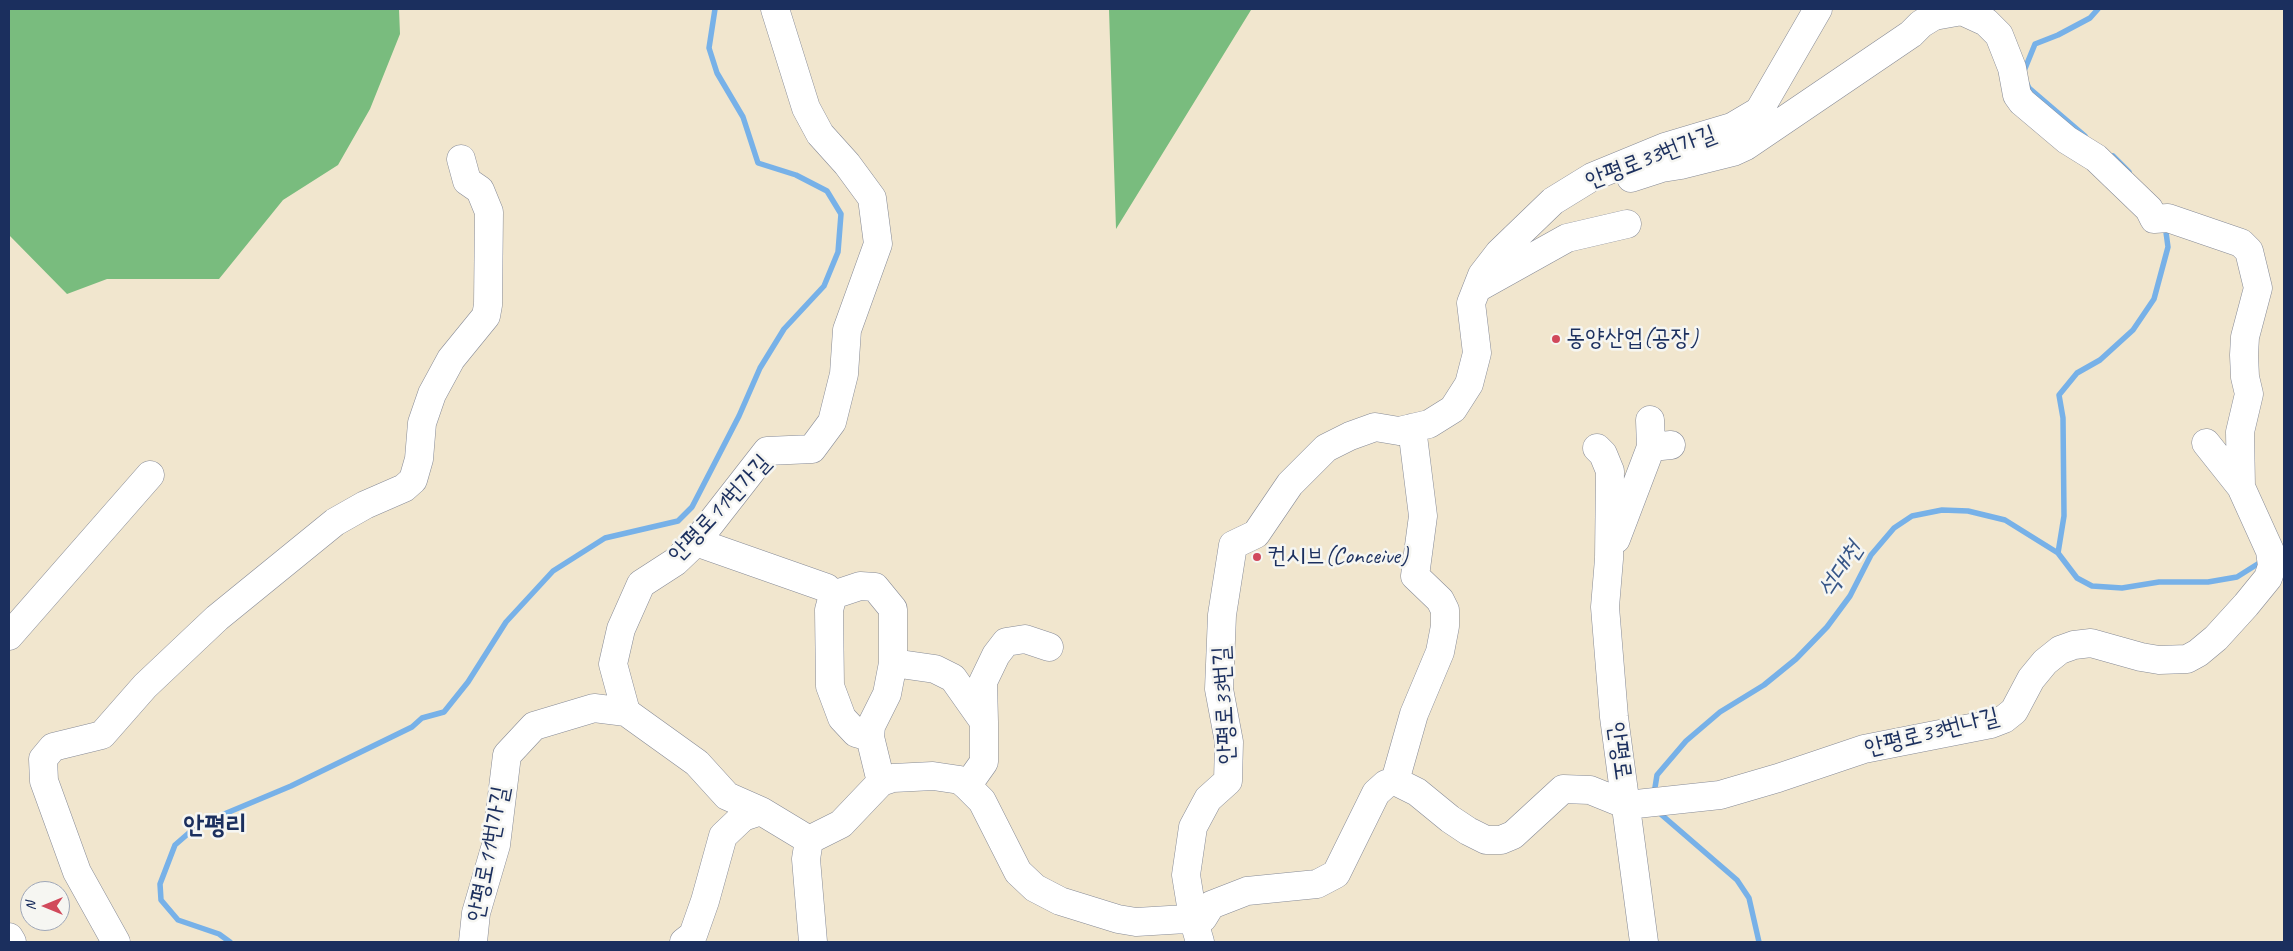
<!DOCTYPE html>
<meta charset="utf-8">
<style>
body{margin:0}
#map{position:relative;width:2293px;height:951px;overflow:hidden;background:#f1e6ce;font-family:Caveat,sans-serif}
canvas{display:block}
.frame{position:absolute;inset:0;border:10px solid #1b2f5e;pointer-events:none}
.north{position:absolute;left:20px;top:881px;width:50px;height:50px;box-sizing:border-box;background:#f6f6f2;border:1px solid #9ea6b7;border-radius:50%;rotate:270deg;font-size:14px;font-weight:700;line-height:20px;text-align:center;color:#1b2f5e}
.north::after{content:'';display:block;margin:auto;width:18px;height:22px;background:#d1495b;clip-path:polygon(50% 0,100% 100%,50% 72%,0 100%)}
</style>
<div id="map">
<canvas width="2293" height="951"></canvas>
<div class="frame"></div>
<div class="north">N</div>
</div>
<script>
const ctx = document.querySelector('canvas').getContext('2d');
ctx.lineJoin = 'round';
function fillPath(path, color) {
  ctx.fillStyle = color;
  ctx.fill(path, 'evenodd');
}
function toPath(rows) {
  const path = new Path2D();
  for (const r of rows) {
    path.moveTo(r[0], r[1]);
    for (let i = 2; i < r.length; i += 2) path.lineTo(r[i], r[i + 1]);
  }
  return path;
}
function trace(path, color, width, dash) {
  ctx.strokeStyle = color;
  ctx.lineWidth = width;
  ctx.lineCap = dash ? 'butt' : 'round';
  ctx.setLineDash(dash || []);
  ctx.stroke(path);
}
function drawText(font, color, halo, rows, align = 'center') {
  ctx.font = font + ' Caveat,"Poor Story",sans-serif';
  ctx.lineWidth = 5;
  ctx.setLineDash([]);
  ctx.textBaseline = 'middle';
  ctx.strokeStyle = halo;
  ctx.fillStyle = color;
  for (const [text, x, y, turn = 0] of rows) {
    ctx.save();
    ctx.translate(x, y);
    ctx.rotate((+turn || 0) * Math.PI / 180);
    ctx.textAlign = isNaN(turn) ? turn : align;
    if (halo) ctx.strokeText(text, 0, 0);
    ctx.fillText(text, 0, 0);
    ctx.restore();
  }
}
const forest = toPath([
 [9,9,399,9,400,34,370,109,338,165,283,200,219,279,107,279,67,294,9,235],
 [1109,9,1294,9,1251,10,1116,229]
]);
const stream = toPath([
 [2024,71,2035,44,2058,35,2090,18,2098,9],
 [2026,82,2029,88,2085,136],
 [2113,156,2129,172],
 [2058,553,2064,516,2063,418,2059,395,2077,373,2100,360,2133,330,2154,299,2168,247,2165,225],
 [1654,794,1657,775,1686,741,1720,712,1764,685,1796,659,1827,627,1850,596,1871,555,1894,528,1912,516,1942,510,1968,511,2005,520,2058,553,2077,578,2092,586,2122,588,2159,582,2208,582,2237,577,2264,560],
 [1656,810,1737,880,1749,898,1759,942],
 [230,942,219,934,178,920,161,900,160,884,175,845,198,825,291,786,412,727,422,718,444,712,468,682,506,622,553,571,605,538,678,521,692,507,739,416,760,368,784,329,824,286,838,252,841,214,827,191,796,175,758,163,743,117,717,73,709,48,715,9]
]);
const minor = toPath([
 [1631,178,1662,168,1681,165,1733,152,1746,146,1911,34,1921,24,1934,16,1962,11,1986,22,1999,35,2012,68,2017,95,2022,102,2067,140,2096,158,2149,209,2154,219,2168,218,2241,243,2249,251,2258,288,2245,337,2244,355,2245,377,2249,394,2240,432,2241,487],
 [1481,286,1567,238,1627,224],
 [1650,420,1651,447],
 [1597,448,1603,454,1610,471,1609,559,1605,607,1614,717,1644,942],
 [1616,539,1651,447,1671,445],
 [696,542,827,588,833,595,829,610,830,686,842,718,856,733,870,737,881,782],
 [833,595,860,586,875,587,893,609,893,663,887,694,871,726,870,737],
 [9,636,150,475],
 [893,663,935,669,953,678,984,722,984,762,967,786],
 [626,712,613,664,621,629,641,584,675,562,696,542,767,451,812,449,832,422,844,374,847,330,878,244,872,198,847,164,820,134,806,108,775,9],
 [984,722,983,682,996,655,1006,642,1025,639,1049,647],
 [1395,781,1414,714,1440,652,1445,626,1445,610,1440,600,1415,576,1423,516,1412,428],
 [9,937,12,942],
 [116,942,77,872,44,781,43,759,53,747,102,735,145,686,217,618,335,522,365,505,404,488,413,480,419,459,422,423,432,394,451,359,486,316,488,305,489,212,480,190,467,181,461,159],
 [473,942,476,913,496,845,507,755,534,726,594,708,626,712,697,763,727,796,761,811,809,840],
 [684,942,693,935,705,901,723,836,743,817,761,811],
 [813,942,806,859,809,840,841,824,881,782,893,778,933,776,960,780,967,786,982,801,1018,872,1035,888,1060,901,1118,919,1136,922,1203,918,1211,905,1247,891,1317,884,1336,874,1376,793,1386,784,1395,781,1417,792,1450,819,1468,831,1486,840,1501,840,1513,835,1563,789,1590,790,1627,805,1720,795,1778,778,1864,749,1991,724,2004,719,2014,711,2031,679,2045,662,2060,650,2074,645,2091,643,2141,657,2159,660,2187,659,2198,653,2216,638,2246,605,2268,578,2272,566,2270,551,2241,487,2206,443],
 [1200,942,1193,918,1186,875,1193,827,1208,799,1228,781,1229,742,1219,689,1222,615,1233,545,1256,534,1290,484,1326,448,1350,436,1375,427,1399,431,1429,424,1453,409,1469,384,1477,353,1471,303,1482,275,1499,253,1553,201,1592,177,1665,147,1732,127,1759,111,1818,9]
]);
const markers = [
 [1556,339,5,"#d1495b"],
 [1257,557,5,"#d1495b"]
];
const streetNames = [
 ["안평로33번가길",1651,158,-21],
 ["안평로11번가길",720,509,-47],
 ["안평로33번길",1225,705,-93],
 ["안평로33번나길",1932,733,-14],
 ["안평로",1619,751,82],
 ["안평로11번가길",489,854,-79]
];
const poiNames = [
 ["동양산업(공장)",1566,339],
 ["컨시브(Conceive)",1267,557]
];
const waterNames = [
 ["석대천",1841,570,-57]
];
const quarterNames = [
 ["안평리",215,826]
];
fillPath(forest, '#79bc7e');
trace(stream, '#77b1e8', 5.5);
trace(minor, '#868a96', 29);
trace(minor, '#fff', 28);
for (const [x, y, r, color] of markers) {
  const dot = new Path2D();
  dot.arc(x, y, r, 0, 2 * Math.PI);
  ctx.fillStyle = color;
  ctx.fill(dot);
  trace(dot, '#f6f6f2', 2);
}
drawText('24px', '#1b2f5e', '#f6f6f2', streetNames);
drawText('24px', '#1b2f5e', '#f6f6f2', poiNames, 'left');
drawText('italic 25px', '#375687', '#f6f6f2', waterNames);
drawText('bold 26px', '#1b2f5e', '#f6f6f2', quarterNames);
</script>
